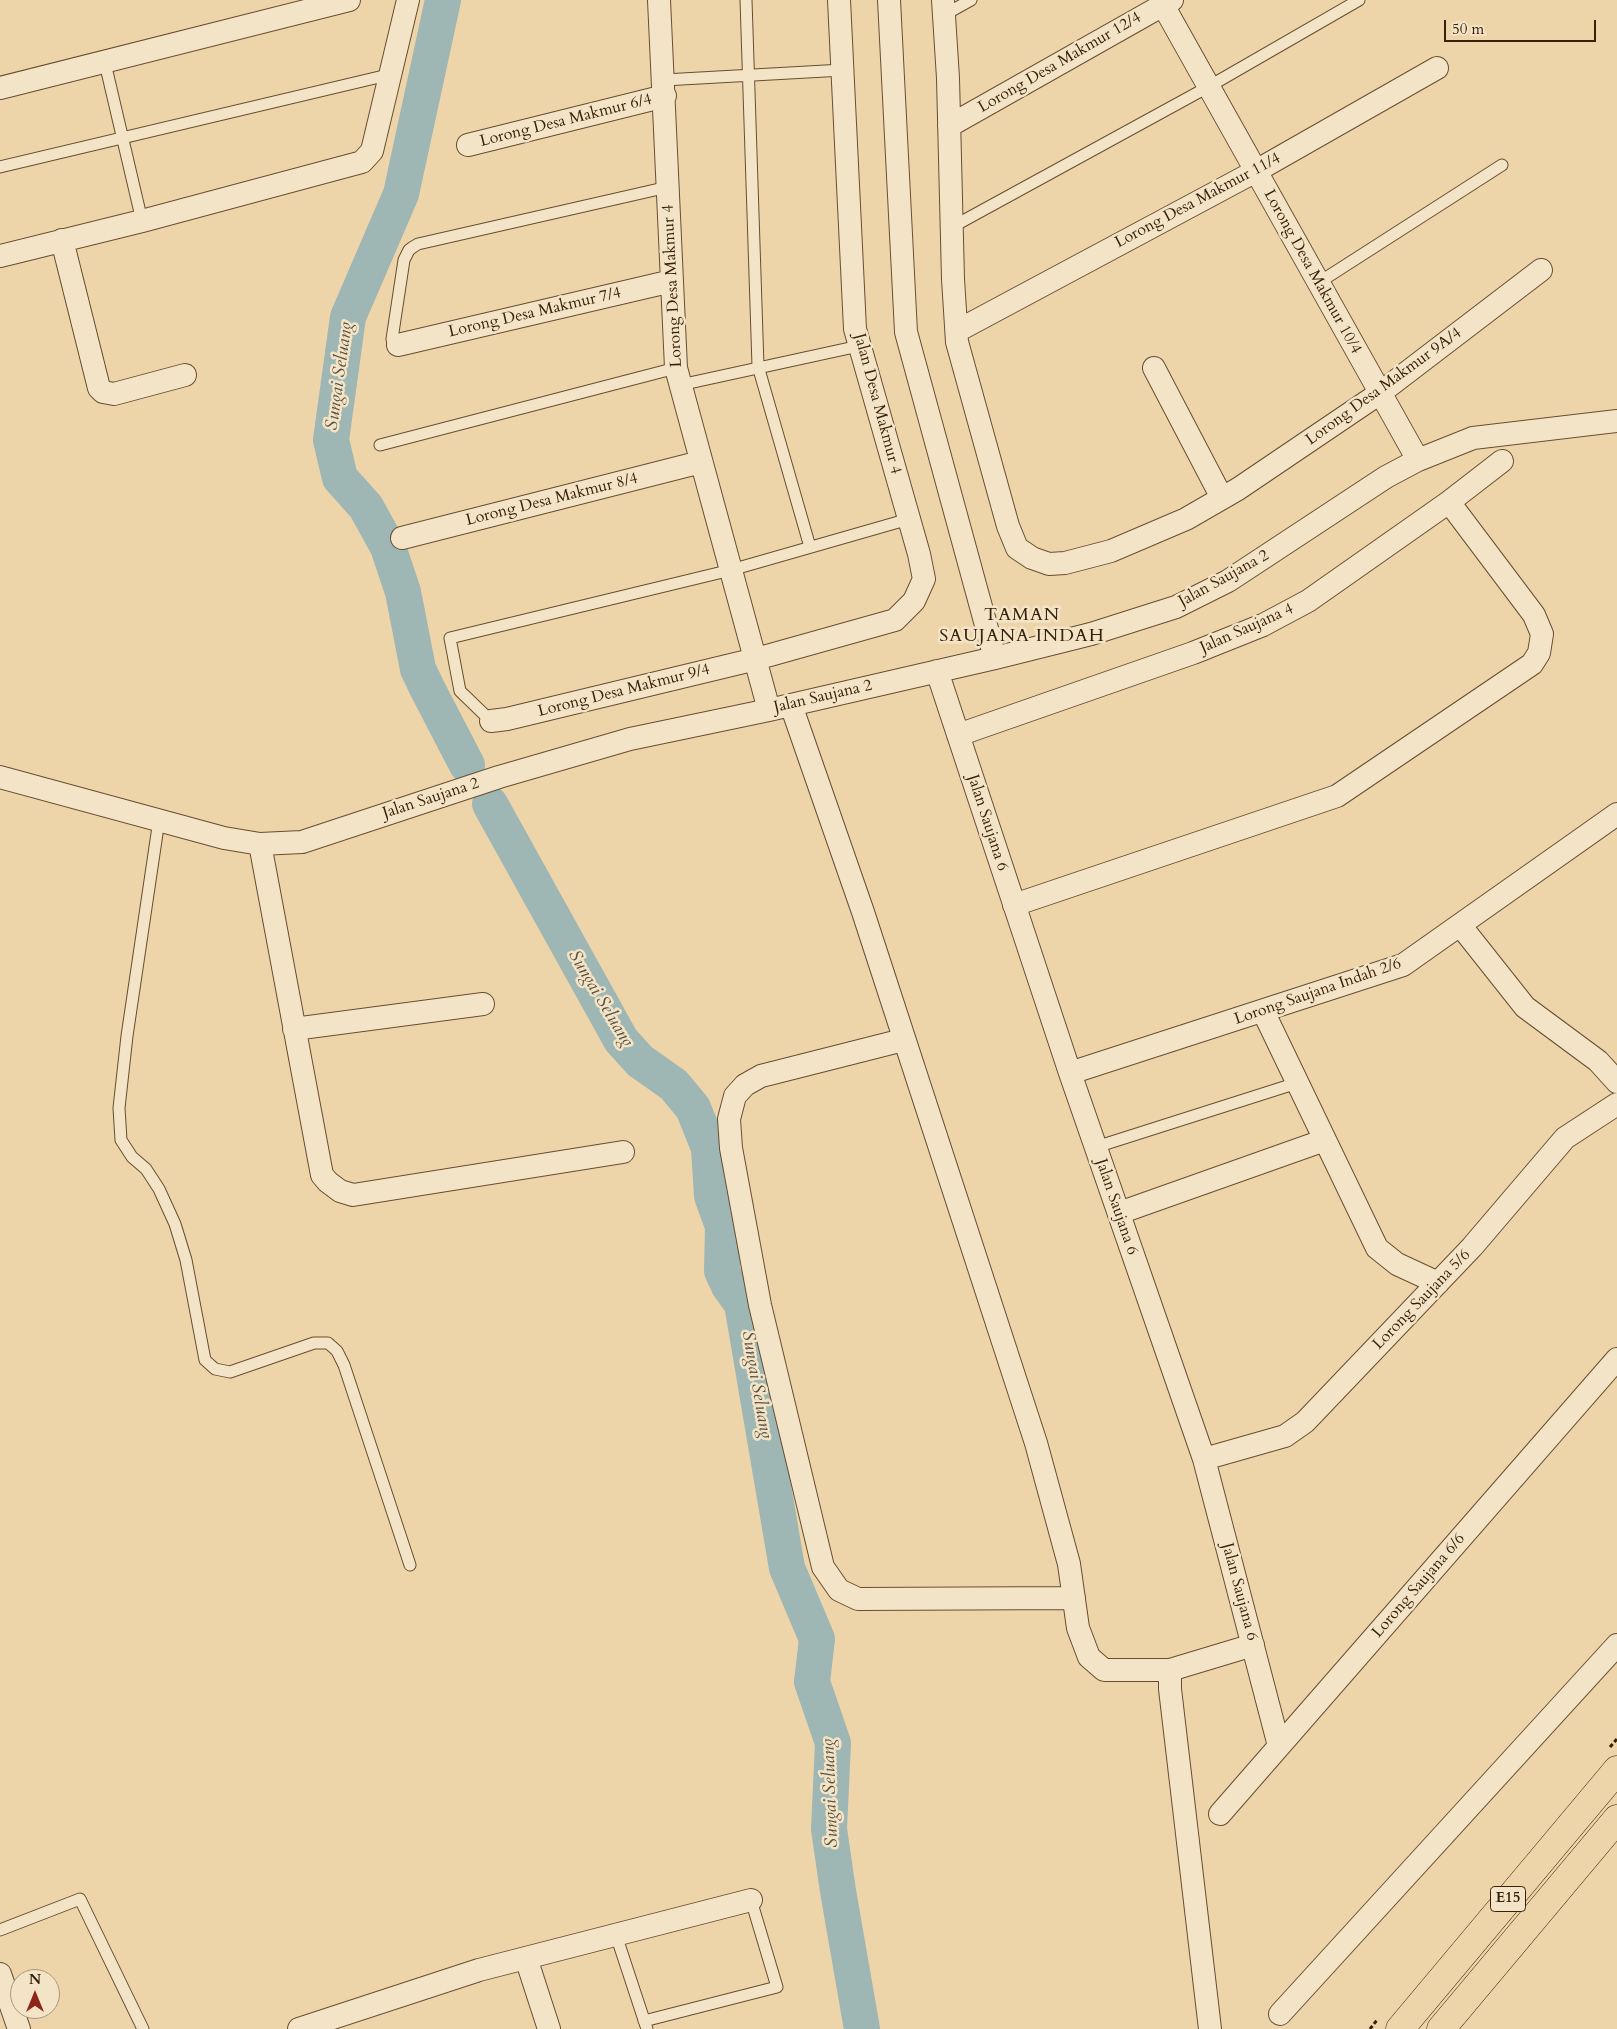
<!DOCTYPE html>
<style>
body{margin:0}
#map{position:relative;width:1617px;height:2029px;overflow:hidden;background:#eed5a9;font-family:Cardo,serif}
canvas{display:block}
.north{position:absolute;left:10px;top:1969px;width:50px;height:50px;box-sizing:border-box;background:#f4e4c7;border:1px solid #a9967b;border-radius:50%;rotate:0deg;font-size:14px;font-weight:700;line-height:20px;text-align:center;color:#382109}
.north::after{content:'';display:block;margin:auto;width:18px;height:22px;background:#8f2418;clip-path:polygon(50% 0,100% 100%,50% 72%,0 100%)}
.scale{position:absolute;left:1444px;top:20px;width:152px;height:22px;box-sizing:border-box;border:2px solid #382109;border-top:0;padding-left:6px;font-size:15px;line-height:18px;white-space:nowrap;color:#382109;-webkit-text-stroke:4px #f4e4c7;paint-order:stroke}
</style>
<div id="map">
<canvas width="1617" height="2029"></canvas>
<div class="north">N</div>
<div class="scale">50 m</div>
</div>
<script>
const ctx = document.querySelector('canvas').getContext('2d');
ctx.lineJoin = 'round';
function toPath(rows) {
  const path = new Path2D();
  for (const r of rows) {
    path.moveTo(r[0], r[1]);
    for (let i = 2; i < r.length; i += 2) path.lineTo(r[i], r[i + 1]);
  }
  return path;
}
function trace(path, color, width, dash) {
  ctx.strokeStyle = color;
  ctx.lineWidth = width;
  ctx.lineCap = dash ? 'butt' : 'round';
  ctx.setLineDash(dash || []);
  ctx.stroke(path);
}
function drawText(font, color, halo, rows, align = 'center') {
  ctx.font = font + ' Cardo,serif';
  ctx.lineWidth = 5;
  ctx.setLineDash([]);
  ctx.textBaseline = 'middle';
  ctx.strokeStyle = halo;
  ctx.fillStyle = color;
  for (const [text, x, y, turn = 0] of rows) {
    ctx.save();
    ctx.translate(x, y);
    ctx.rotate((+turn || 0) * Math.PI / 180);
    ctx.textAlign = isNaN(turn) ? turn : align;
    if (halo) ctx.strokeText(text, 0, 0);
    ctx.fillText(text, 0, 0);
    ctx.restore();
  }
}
const river = toPath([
 [443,0,401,194,348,317,331,440,340,478,366,507,388,547,403,592,418,669,427,688,467,765],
 [490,804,621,1040,640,1061,674,1085,693,1108,709,1148,712,1196,723,1226,722,1271,729,1286,742,1304,787,1568,817,1639,812,1682,833,1743,829,1829,838,1891,862,2029]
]);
const path = toPath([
 [1610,1747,1617,1739],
 [1370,2029,1377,2020]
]);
const service = toPath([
 [746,0,758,366,810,547],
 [944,15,971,0],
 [105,63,142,221],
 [664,80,843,70],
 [0,167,392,74],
 [952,227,1208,87,1359,0],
 [1318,283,1502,165],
 [398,345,393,343,392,339,404,260,409,250,413,247,418,244,668,187],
 [680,385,859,346],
 [380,445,676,368],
 [491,721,460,691,450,638,731,570,909,519],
 [159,820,127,1036,119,1108,121,1140,132,1157,146,1169,159,1189,175,1224,186,1260,205,1360,215,1369,230,1372,314,1343,328,1343,337,1351,344,1365,410,1565],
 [1096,1147,1297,1083],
 [0,1930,80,1899,143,2029],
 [616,1935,647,2029],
 [644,2021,777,1987,751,1900]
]);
const minor = toPath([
 [659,0,676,368,769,710],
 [889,0,906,332,995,658],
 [943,0,948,78,953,279,957,342,1008,526,1017,548,1032,558,1049,564,1065,563,1111,551,1186,519,1238,489,1380,393,1541,270],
 [1163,5,1418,460],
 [0,88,349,0],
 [949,126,1172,0],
 [468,145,665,96],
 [62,240,99,388,103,392,114,394,185,375],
 [0,256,142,221,362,162,372,151,408,0],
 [957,331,1256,171,1437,68],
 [398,345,672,281],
 [1154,368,1222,498],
 [402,538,701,462],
 [937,671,1070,1073,1204,1459,1279,1746],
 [791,705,863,912,1036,1443,1069,1564,1078,1628,1089,1657,1104,1670,1170,1670,1170,1689,1210,2029],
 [491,721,507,719,756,659,895,620,914,601,924,579,919,554,855,329,839,0],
 [958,735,1193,653,1263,625,1308,601,1449,502,1502,461],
 [0,777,224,838,260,844,302,842,499,777,630,739,769,710,995,658,1091,634,1176,607,1228,581,1386,477,1418,460,1473,438,1617,421],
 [260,844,322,1175,328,1182,340,1191,353,1195,623,1152],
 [1014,905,1337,796,1532,664,1539,653,1542,634,1534,615,1449,502],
 [1460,925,1525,1007,1598,1061,1617,1082],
 [1263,1011,1377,1248,1397,1264,1438,1283],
 [294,1029,483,1004],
 [903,1040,761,1076,745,1085,735,1096,729,1119,731,1148,760,1305,823,1567,839,1590,858,1599,1074,1598],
 [1070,1073,1403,965,1617,814],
 [1119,1213,1325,1140],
 [1204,1459,1285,1436,1305,1422,1472,1247,1565,1138,1617,1104],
 [1170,1670,1253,1645],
 [1220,1814,1617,1359],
 [526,1958,549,2029],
 [0,1974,19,2029],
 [1280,2014,1617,1645],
 [299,2029,479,1970,751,1900]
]);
const trunk = toPath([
 [1400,2029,1617,1770],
 [1441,2029,1617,1819]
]);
const shields = [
 [1508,1899,35]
];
const shieldNames = [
 ["E15",1508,1899]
];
const streetNames = [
 ["Lorong Desa Makmur 12/4",1060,63,-30],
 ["Lorong Desa Makmur 6/4",566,121,-14],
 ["Lorong Desa Makmur 11/4",1198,201,-28],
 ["Lorong Desa Makmur 10/4",1312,272,61],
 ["Lorong Desa Makmur 4",673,286,-93],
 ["Lorong Desa Makmur 7/4",535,313,-13],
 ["Lorong Desa Makmur 9A/4",1384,387,-36],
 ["Jalan Desa Makmur 4",877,404,75],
 ["Lorong Desa Makmur 8/4",552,500,-14],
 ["Jalan Saujana 2",1224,579,-29],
 ["Jalan Saujana 4",1247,629,-24],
 ["Lorong Desa Makmur 9/4",624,691,-14],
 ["Jalan Saujana 2",823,697,-13],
 ["Jalan Saujana 2",431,799,-18],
 ["Jalan Saujana 6",987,823,72],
 ["Lorong Saujana Indah 2/6",1318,992,-19],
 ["Jalan Saujana 6",1116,1207,71],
 ["Lorong Saujana 5/6",1422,1300,-46],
 ["Lorong Saujana 6/6",1419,1586,-49],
 ["Jalan Saujana 6",1239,1592,75]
];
const waterNames = [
 ["Sungai Seluang",340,376,-82],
 ["Sungai Seluang",600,999,59],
 ["Sungai Seluang",756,1385,80],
 ["Sungai Seluang",831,1793,-92]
];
const neighbourhoodNames = [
 ["TAMAN",1022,616],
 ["SAUJANA INDAH",1022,637]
];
trace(river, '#9eb6b4', 36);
trace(service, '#664e31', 13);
trace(minor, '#664e31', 24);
trace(trunk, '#382109', 29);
trace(path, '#382109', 3, [4, 2.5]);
trace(service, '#f4e4c7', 11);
trace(minor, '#f4e4c7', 22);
trace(trunk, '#eed5a9', 28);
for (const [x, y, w] of shields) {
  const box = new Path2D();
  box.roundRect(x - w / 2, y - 12.5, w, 25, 4);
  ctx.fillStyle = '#f4e4c7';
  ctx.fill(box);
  trace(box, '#382109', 1);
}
drawText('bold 15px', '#382109', null, shieldNames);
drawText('16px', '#382109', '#f4e4c7', streetNames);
drawText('italic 18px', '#574e3c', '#f4e4c7', waterNames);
ctx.letterSpacing = '1px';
drawText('18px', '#382109', '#f4e4c7', neighbourhoodNames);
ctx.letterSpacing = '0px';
</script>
